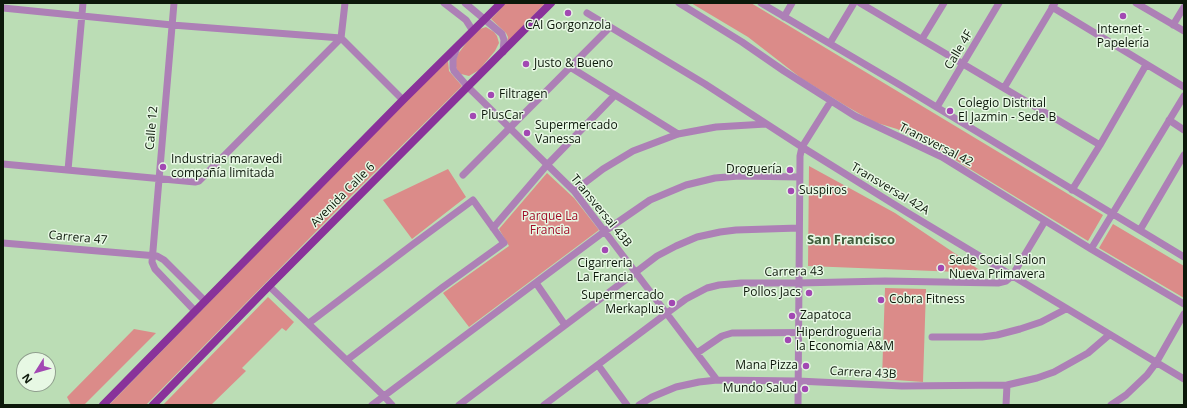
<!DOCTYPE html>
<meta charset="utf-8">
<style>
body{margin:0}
#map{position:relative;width:1187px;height:408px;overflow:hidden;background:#bbddb5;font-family:"Open Sans",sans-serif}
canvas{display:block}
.frame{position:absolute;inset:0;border:4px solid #0c180a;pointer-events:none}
.north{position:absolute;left:16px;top:352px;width:40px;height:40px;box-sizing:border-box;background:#e7f8e4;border:1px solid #8f9e8d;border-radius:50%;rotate:233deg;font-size:11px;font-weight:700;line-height:16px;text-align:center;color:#0c180a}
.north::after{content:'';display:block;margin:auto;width:14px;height:18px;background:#a248b3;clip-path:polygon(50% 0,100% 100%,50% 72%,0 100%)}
</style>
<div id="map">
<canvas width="1187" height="408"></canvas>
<div class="frame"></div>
<div class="north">N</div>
</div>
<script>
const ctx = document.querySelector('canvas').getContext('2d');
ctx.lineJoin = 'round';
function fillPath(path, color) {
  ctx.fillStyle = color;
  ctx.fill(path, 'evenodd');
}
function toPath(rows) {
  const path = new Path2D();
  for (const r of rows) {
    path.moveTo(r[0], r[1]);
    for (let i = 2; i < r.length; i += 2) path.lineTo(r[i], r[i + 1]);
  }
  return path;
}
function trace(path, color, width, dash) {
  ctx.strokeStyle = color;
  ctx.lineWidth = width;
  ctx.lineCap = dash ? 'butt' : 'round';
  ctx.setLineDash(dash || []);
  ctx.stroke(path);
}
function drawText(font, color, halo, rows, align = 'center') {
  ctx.font = font + ' "Open Sans",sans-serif';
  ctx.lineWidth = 3;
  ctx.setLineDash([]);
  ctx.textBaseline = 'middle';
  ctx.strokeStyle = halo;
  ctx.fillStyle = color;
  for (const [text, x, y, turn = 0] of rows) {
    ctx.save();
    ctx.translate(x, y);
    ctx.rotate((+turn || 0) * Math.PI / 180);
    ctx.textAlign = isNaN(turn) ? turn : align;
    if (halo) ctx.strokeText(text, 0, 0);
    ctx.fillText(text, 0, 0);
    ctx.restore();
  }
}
const green = toPath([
 [506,3,545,3,507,43,508,37,506,33,491,19],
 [691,3,751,3,1103,215,1088,241,934,147,897,129,874,122,846,106,801,78,748,37],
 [486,27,494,32,497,36,499,43,495,51,479,70,469,76,461,74,457,71,455,62,458,54,469,39,480,29],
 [448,61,449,71,462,86,346,201,146,405,109,405,407,100],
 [809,166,895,213,984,273,808,266],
 [448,169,466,197,412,239,383,200],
 [547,173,574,198,599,230,469,327,443,293,509,246,499,229],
 [1113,224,1184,266,1184,298,1099,248],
 [885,288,926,289,923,382,882,379],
 [268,297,294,322,286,331,282,328,242,368,246,371,211,405,163,405],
 [134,329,156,333,84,405,71,405,67,397]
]);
const minor = toPath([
 [174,3,152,262,155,269,195,311],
 [444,3,466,20,473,31],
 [465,3,502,34,504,40,503,52],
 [679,3,742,42,784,71,855,116,942,157,1091,249,1184,304],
 [761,3,900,85,1184,257],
 [860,3,1100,145],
 [1136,3,1184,31],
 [1052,7,1184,87],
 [3,8,172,25,341,38,403,100],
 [587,13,705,84,802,147,908,213,1184,379],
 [784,17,792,3],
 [1173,25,1184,7],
 [922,39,944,3],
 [830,43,854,3],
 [457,47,453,59,453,68,454,71,468,87,574,191,717,380],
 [570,67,678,134],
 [1004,88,1055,3],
 [937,107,999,3],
 [1169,120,1184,130],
 [3,164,195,182,199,181,341,38,345,3],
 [68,170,83,3],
 [463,175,610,27],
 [1072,190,1100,145,1146,65],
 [574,191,603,169,633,151,678,134,716,127,766,124],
 [493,228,547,165,615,95],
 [1140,230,1184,155],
 [3,243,157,256,164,260,205,301],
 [1091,249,1184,96],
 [536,283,565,325],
 [269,286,384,396,392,405],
 [309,323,412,245,473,200,504,243,443,287,347,360],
 [932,337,982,337,997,335,1020,329,1041,322,1066,309],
 [697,353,722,336,732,333,875,332],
 [598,365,627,405],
 [372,405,605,231,650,200,686,185,715,178,739,176,799,177],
 [459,405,636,272,657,256,676,246,697,237,720,232,736,230,799,228],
 [544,405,667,313,686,299,707,288,719,285,741,283,799,283,885,281,998,283,1006,281,1012,276,1045,221],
 [639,405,652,397,676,387,699,382,717,380,798,381,902,386,1007,385,1037,378,1054,372,1088,353,1109,335],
 [798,405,800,156,802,147,831,101],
 [1006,405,1007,385],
 [1111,405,1126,395,1147,375,1156,363,1184,314]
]);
const major = toPath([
 [103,405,403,100,501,3],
 [153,405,269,286,551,3]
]);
const markers = [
 [568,13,4,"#a248b3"],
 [1123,16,4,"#a248b3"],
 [526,64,4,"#a248b3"],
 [491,95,4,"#a248b3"],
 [950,111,4,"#a248b3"],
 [473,116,4,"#a248b3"],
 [527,133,4,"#a248b3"],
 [163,167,4,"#a248b3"],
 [790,170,4,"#a248b3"],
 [791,191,4,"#a248b3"],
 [605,250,4,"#a248b3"],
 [941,268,4,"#a248b3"],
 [809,293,4,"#a248b3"],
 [881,300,4,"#a248b3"],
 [672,303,4,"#a248b3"],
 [792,316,4,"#a248b3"],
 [788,340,4,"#a248b3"],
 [806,366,4,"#a248b3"],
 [805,389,4,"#a248b3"]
];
const poiNames = [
 ["CAI Gorgonzola",568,26,"center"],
 ["Internet -",1123,30,"center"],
 ["Papelería",1123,44,"center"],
 ["Justo & Bueno",534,64],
 ["Filtragen",499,95],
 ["Colegio Distrital",958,104],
 ["El Jazmin - Sede B",958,118],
 ["PlusCar",481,116],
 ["Supermercado",535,126],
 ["Vanessa",535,140],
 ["Industrias maravedi",171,160],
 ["compañía limitada",171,174],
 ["Droguería",782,170,"right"],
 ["Suspiros",799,191],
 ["Sede Social Salon",949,261],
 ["Nueva Primavera",949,275],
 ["Cigarreria",605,264,"center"],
 ["La Francia",605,278,"center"],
 ["Pollos Jacs",801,293,"right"],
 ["Supermercado",664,296,"right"],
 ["Merkaplus",664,310,"right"],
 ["Cobra Fitness",889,300],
 ["Zapatoca",800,316],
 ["Hiperdrogueria",796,333],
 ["la Economia A&M",796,347],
 ["Mana Pizza",798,366,"right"],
 ["Mundo Salud",797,389,"right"]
];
const streetNames = [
 ["Calle 4F",959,50,-59],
 ["Calle 12",152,128,-85],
 ["Transversal 42",936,145,27],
 ["Transversal 42A",890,189,31],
 ["Avenida Calle 6",343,195,-45],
 ["Transversal 43B",601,211,51],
 ["Carrera 47",78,238,5],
 ["Carrera 43",794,272,-1],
 ["Carrera 43B",863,373,3]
];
const parkNames = [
 ["Parque La",550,217],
 ["Francia",550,231]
];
const neighbourhoodNames = [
 ["San Francisco",851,240]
];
fillPath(green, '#db8b89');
trace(minor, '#ad80b6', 7);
trace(major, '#89329a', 8);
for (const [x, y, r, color] of markers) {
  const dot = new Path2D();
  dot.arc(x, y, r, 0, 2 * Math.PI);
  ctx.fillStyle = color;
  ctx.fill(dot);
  trace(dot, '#e7f8e4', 1.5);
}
drawText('12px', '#0c180a', '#e7f8e4', poiNames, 'left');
drawText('12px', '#0c180a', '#e7f8e4', streetNames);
drawText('12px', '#a10d28', '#e7f8e4', parkNames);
drawText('bold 13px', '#405d3b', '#e7f8e4', neighbourhoodNames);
</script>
